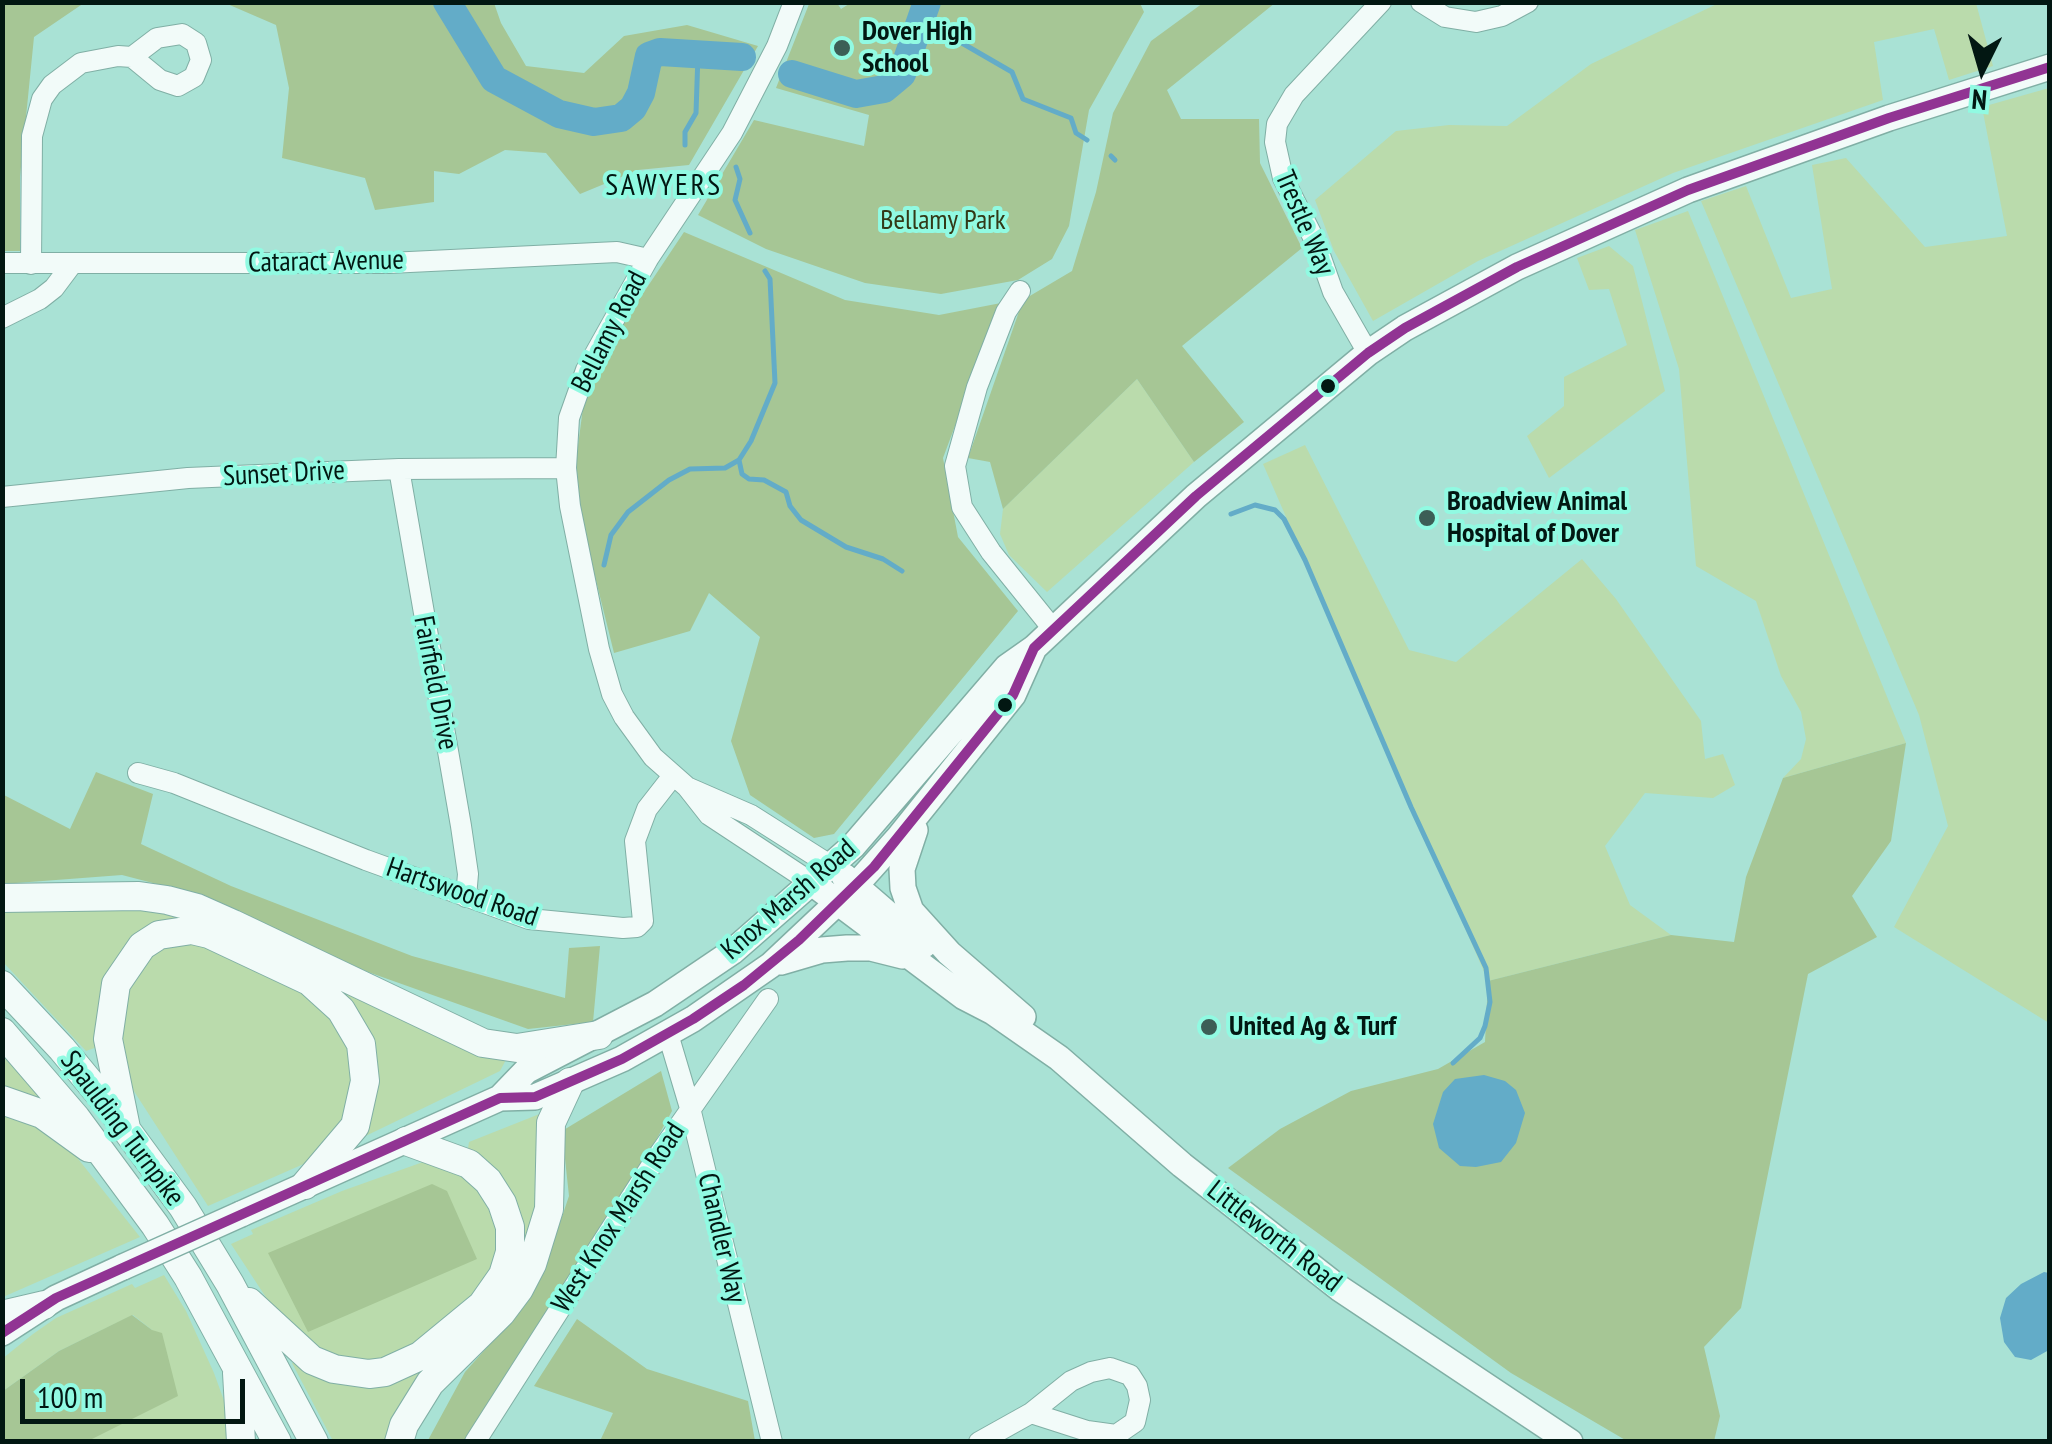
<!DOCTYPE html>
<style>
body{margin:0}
#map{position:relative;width:2052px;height:1444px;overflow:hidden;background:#a9e2d5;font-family:"PT Sans Narrow",sans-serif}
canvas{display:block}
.frame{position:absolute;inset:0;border:5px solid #021712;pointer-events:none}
.north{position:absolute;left:1932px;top:20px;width:100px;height:100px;-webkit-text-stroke:8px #91fae2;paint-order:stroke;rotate:185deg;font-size:28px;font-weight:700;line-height:40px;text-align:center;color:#021712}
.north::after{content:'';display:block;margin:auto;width:35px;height:45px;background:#021712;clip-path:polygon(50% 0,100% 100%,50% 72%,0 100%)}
.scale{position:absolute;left:20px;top:1379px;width:225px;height:45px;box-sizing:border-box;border:5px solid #021712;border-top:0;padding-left:12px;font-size:30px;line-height:35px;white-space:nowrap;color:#021712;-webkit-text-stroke:8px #91fae2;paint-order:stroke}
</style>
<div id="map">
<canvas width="2052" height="1444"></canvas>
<div class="frame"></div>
<div class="north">N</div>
<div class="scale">100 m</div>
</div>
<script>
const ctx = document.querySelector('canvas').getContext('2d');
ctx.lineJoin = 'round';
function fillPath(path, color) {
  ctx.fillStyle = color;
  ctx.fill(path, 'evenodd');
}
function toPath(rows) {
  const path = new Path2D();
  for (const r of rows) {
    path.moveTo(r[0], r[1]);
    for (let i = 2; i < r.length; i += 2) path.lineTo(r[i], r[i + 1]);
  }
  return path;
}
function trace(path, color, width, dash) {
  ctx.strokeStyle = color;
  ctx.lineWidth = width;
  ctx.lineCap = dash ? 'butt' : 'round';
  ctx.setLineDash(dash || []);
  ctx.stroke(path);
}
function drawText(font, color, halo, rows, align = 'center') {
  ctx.font = font + ' "PT Sans Narrow",sans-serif';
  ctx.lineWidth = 8;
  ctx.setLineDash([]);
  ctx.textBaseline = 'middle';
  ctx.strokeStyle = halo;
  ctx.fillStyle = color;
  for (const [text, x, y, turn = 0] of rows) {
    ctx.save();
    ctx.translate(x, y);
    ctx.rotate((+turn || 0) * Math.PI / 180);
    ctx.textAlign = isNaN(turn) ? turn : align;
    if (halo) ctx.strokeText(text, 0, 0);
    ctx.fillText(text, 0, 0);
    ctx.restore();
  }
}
const green = toPath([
 [1719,3,1976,3,1993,66,1949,80,1934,29,1874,42,1883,100,1673,173,1478,261,1373,321,1334,251,1315,200,1396,131,1449,125,1507,126,1591,64],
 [2049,88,2050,88,2049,1023,1894,927,1948,826,1919,715,1701,201,1746,186,1791,298,1832,289,1812,165,1846,158,1925,247,2007,236,1982,107],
 [1688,211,1906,743,1783,778,1801,759,1806,739,1801,712,1781,676,1756,601,1696,566,1679,369,1635,230],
 [1609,246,1633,266,1665,391,1549,478,1527,436,1564,406,1564,377,1627,345,1609,289,1589,290,1577,258],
 [1137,379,1194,462,1047,592,1009,555,1000,534,1003,509],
 [1305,445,1409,650,1456,662,1582,559,1616,599,1701,721,1705,759,1723,754,1735,785,1713,798,1645,793,1605,846,1630,905,1671,935,1488,981,1263,464],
 [2,909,160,909,508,1056,500,1071,349,1144,359,1030,213,932,148,935,100,1046,86,1051,3,962],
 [196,942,301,989,323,1006,352,1053,353,1109,315,1159,208,1206,130,1085,117,1027,133,969,159,948],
 [2,1055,42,1100,3,1094],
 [2,1108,64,1141,140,1237,3,1297],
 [542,1113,545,1181,543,1216,534,1249,518,1281,487,1321,440,1363,422,1386,394,1441,333,1441,292,1363,298,1359,320,1373,346,1381,372,1383,398,1379,421,1368,494,1304,504,1291,515,1264,516,1222,500,1183,467,1155,469,1142],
 [423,1162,462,1168,501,1216,494,1278,417,1353,350,1369,288,1331,231,1244,253,1234,251,1230,342,1191],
 [164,1275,186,1311,214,1373,231,1420,234,1441,88,1441,152,1330,133,1315,59,1351,3,1391,2,1359,33,1334,56,1318,132,1284,135,1288]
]);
const forest = toPath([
 [852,2,1140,3,1144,12,1089,110,1069,226,1052,259,1018,280,941,294,865,283,766,249,698,215,754,120,864,146,869,115,776,88,809,4,837,3,841,9],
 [3,3,84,3,34,37,20,177,20,251,3,251],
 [225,3,494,3,501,23,526,66,584,73,624,36,687,25,758,46,689,165,638,170,580,194,546,153,505,150,459,174,434,171,434,202,375,210,365,178,282,158,289,88,276,25],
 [1203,3,1275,3,1167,90,1181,119,1259,119,1260,163,1302,248,1182,346,1244,422,1194,462,1137,379,1003,509,990,462,968,458,1023,300,1072,271,1096,192,1113,113,1151,41],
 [684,232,845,300,939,315,1001,303,943,458,958,537,1018,611,834,834,814,838,750,795,731,741,760,637,709,593,690,631,614,653,582,524,576,461,584,400,610,343],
 [1906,743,1891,841,1852,896,1877,937,1808,974,1741,1308,1704,1347,1720,1416,1714,1441,1627,1441,1511,1373,1228,1168,1280,1129,1351,1091,1438,1069,1485,1042,1488,981,1671,935,1734,942,1746,877,1783,778],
 [96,772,153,794,141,844,231,886,412,956,565,998,569,948,600,946,593,1022,528,1029,368,972,203,896,122,875,3,884,2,794,70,829],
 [661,1071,672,1111,616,1213,465,1441,427,1442,465,1372,507,1325,549,1255,569,1196,562,1131],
 [432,1184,447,1191,477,1259,308,1332,268,1253],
 [132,1315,152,1330,162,1333,178,1396,88,1441,3,1441,3,1391,59,1351],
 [577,1319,647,1369,748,1401,755,1441,600,1441,613,1413,534,1386]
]);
const water = toPath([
 [1484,1075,1505,1081,1516,1090,1525,1113,1516,1143,1501,1162,1476,1167,1460,1166,1439,1148,1433,1124,1443,1092,1455,1079],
 [2044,1272,2049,1273,2049,1350,2031,1360,2015,1357,2004,1342,2000,1318,2006,1298,2021,1284]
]);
const stream = toPath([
 [922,20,1012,72,1023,99,1071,118,1076,133,1087,140],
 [685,145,685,132,696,113,698,54],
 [1111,156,1115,160],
 [736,167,740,179,735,200,750,233],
 [739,460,742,474,749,479,764,480,786,492,790,506,801,520,846,547,883,559,902,571],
 [1231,514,1255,505,1275,510,1284,519,1305,560,1411,807,1486,968,1490,1002,1485,1026,1480,1038,1453,1063],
 [604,565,611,535,628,512,669,480,690,469,725,468,739,460,751,441,775,383,770,279,765,271]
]);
const river = toPath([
 [447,2,494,79,559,114,594,122,621,118,633,108,641,93,649,56,660,52,742,57],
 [792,74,856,94,884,89,902,74,927,2]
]);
const minor = toPath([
 [794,2,777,46,732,133,648,259,586,370,569,418,566,468,570,506,599,649,612,694,624,717,653,757,687,787,709,815,812,883],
 [1421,2,1445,17,1476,22,1502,16,1528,2],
 [2,263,389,263,617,252,648,259],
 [31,264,32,136,42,99,52,85,81,63,118,56,132,57,160,80,178,86,194,77,201,60,196,43,182,34,157,38,132,57],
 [1020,291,1006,312,977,387,955,466,962,507,991,552,1053,629],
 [2,318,40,299,54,288,72,264],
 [1368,353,1333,292,1315,241,1283,178,1275,142,1277,124,1294,95,1381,2],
 [399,469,461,826,468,874,466,897],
 [2,497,188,478,399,469,566,468],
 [138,773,174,783,366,860,529,919,623,928,637,927,643,921,635,841,647,809,672,777],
 [689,788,751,815,833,867],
 [668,1034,690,1108,772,1442],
 [1110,1368,1130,1375,1137,1386,1140,1400,1135,1422,1116,1435,1087,1431,1031,1413,1071,1381,1091,1372,1110,1368],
 [475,1442,655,1160,768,999],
 [979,1442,1031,1413]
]);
const major = toPath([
 [915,830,902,869,903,888,911,911,949,953,1023,1017],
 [844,876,924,945],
 [812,883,964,997,993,1012,1059,1058,1182,1165,1339,1288,1570,1442],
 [781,962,822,950,847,948,871,948,903,956],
 [500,1098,535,1097,622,1059,693,1019,771,965,856,885,899,837,1013,695,1034,648],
 [241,1214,500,1098,526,1071,655,1004,732,952,853,846,1007,667,1034,648,1196,496,1368,353,1405,328,1517,267,1688,190,1889,118,2050,67],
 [2,1333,56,1298,123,1267]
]);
const highway = toPath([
 [2,898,139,896,167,900,197,908,233,924,483,1043,517,1048,599,1035],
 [2,985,62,1049,106,1102,183,1207,230,1284,314,1442],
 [2,1032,76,1118,155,1225,188,1277,277,1442],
 [2,1100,42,1114,89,1148],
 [126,1128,108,1039,116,984,142,946,159,935,192,930,209,934,309,981,341,1010,361,1044,365,1081,355,1126,305,1185],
 [249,1302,312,1360,334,1369,369,1374,385,1372,420,1356,482,1305,503,1275,510,1252,510,1227,502,1203,488,1181,469,1164,406,1141],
 [2,1315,44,1305],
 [237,1373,241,1442],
 [399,1442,404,1425,430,1383,501,1313,519,1289,532,1264,549,1209,551,1123,570,1082]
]);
const majorBridge = toPath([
 [123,1267,241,1214]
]);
const bus1 = toPath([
 [2,1333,56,1298,500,1098,535,1097,622,1059,693,1019,744,985,799,940,874,867,1013,695,1034,648,1196,496,1368,353,1405,328,1517,267,1688,190,1889,118,2050,67]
]);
const markers = [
 [842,48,10,"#3c5e56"],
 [1328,386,9,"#021712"],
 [1427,518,10,"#3c5e56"],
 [1005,705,9,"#021712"],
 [1209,1027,10,"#3c5e56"]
];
const poiNames = [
 ["Dover High",862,32],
 ["School",862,64],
 ["Broadview Animal",1447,502],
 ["Hospital of Dover",1447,534],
 ["United Ag & Turf",1229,1027]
];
const parkNames = [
 ["Bellamy Park",943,221]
];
const streetNames = [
 ["Trestle Way",1304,223,67],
 ["Cataract Avenue",326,262,-1],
 ["Bellamy Road",610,332,-63],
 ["Sunset Drive",284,474,-3],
 ["Fairfield Drive",435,683,79],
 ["Hartswood Road",462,893,19],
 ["Knox Marsh Road",789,900,-41],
 ["Spaulding Turnpike",122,1129,53],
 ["West Knox Marsh Road",619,1218,-57],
 ["Littleworth Road",1274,1237,38],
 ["Chandler Way",721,1238,77]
];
const neighbourhoodNames = [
 ["SAWYERS",664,186]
];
fillPath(green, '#badbac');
fillPath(forest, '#a6c695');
fillPath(water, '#63acc8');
trace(stream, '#63acc8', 5);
trace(river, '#63acc8', 28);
trace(minor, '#80afa5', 22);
trace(major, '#80afa5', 28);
trace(highway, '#80afa5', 30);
trace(minor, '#f2fbf9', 20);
trace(major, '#f2fbf9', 25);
trace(highway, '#f2fbf9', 28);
trace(majorBridge, '#80afa5', 28, []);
trace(majorBridge, '#f2fbf9', 25);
trace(bus1, '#913493', 10);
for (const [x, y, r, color] of markers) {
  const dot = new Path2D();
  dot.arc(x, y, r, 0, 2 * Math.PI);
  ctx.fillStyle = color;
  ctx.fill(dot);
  trace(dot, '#91fae2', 4);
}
drawText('bold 28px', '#021712', '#91fae2', poiNames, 'left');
drawText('28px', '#333917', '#91fae2', parkNames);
drawText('28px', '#021712', '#91fae2', streetNames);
ctx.letterSpacing = '2.5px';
drawText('30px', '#021712', '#91fae2', neighbourhoodNames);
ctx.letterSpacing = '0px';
</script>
